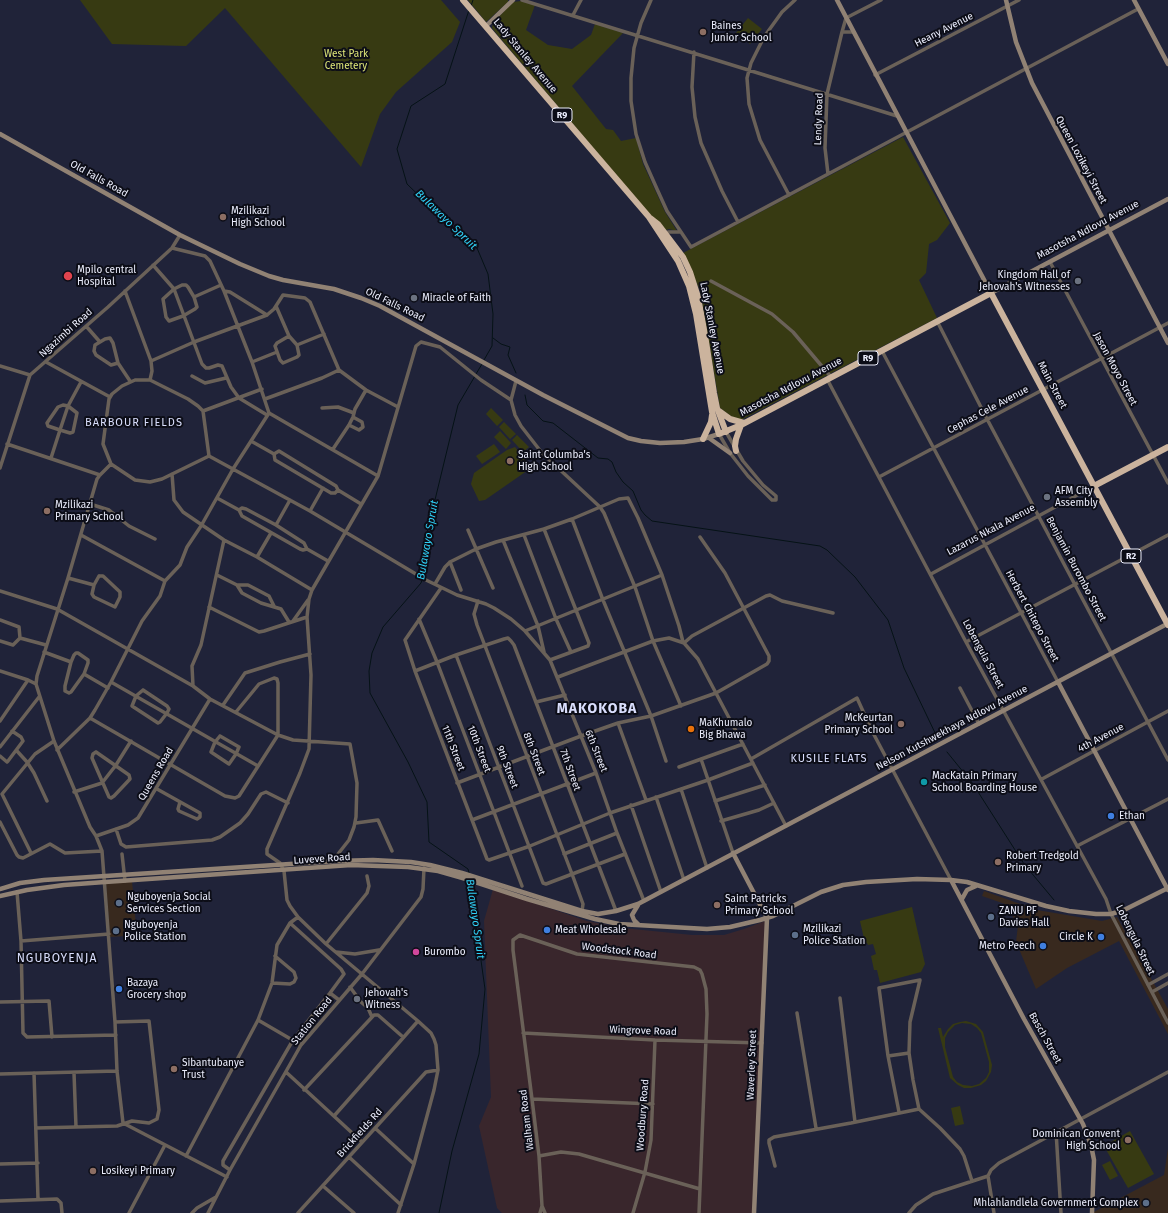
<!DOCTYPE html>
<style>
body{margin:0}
canvas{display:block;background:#202339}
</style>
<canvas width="1168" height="1213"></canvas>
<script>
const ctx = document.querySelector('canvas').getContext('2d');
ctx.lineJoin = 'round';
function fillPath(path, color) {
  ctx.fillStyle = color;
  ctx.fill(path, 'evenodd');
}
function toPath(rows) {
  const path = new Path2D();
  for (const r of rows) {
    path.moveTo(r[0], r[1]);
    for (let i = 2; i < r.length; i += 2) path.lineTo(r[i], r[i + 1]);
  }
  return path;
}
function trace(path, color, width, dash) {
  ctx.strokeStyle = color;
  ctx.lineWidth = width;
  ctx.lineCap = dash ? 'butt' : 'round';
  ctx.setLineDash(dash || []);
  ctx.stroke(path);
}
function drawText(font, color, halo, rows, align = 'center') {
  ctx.font = font + ' "Fira Sans",sans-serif';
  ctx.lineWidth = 4;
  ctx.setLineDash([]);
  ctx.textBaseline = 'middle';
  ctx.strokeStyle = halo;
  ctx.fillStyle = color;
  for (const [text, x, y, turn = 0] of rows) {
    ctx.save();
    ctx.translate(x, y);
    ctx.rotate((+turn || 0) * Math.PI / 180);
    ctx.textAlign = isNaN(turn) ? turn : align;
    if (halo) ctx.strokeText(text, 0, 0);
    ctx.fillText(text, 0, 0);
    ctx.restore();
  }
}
const commercial = toPath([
 [132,881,136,925,126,926,126,936,110,937,106,884],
 [984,891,1037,910,1102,921,1117,917,1168,1009,1168,1034,1119,941,1067,968,1036,989,1016,942,1018,925,1005,904,982,896],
 [1168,1149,1168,1213,1092,1213,1164,1175]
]);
const industrial = toPath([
 [493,889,587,921,623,928,692,935,724,935,744,929,765,921,754,1213,502,1213,497,1208,479,1126,491,1097,484,921]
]);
const green = toPath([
 [80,0,441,0,460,22,452,42,396,92,380,114,361,167,225,8,186,46,112,44],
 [468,0,508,0,508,2,486,22],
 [521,1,535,5,526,30,548,45,572,49,591,35,595,24,623,33,572,86,606,129,613,130,621,141,636,138,643,164,665,212,677,231,669,229,666,230,649,214,496,33,492,28,493,23,513,2],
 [748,18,762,29,750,44,736,33],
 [903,137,950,223,937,240,929,244,926,273,919,280,937,318,743,419,735,419,720,408,700,290,683,253],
 [491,408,503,420,497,426,486,414],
 [504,422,516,434,510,439,499,427],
 [500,431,511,443,506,449,494,437],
 [517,435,529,447,523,452,512,440],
 [494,444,500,452,482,464,476,456],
 [515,447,531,468,485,500,479,501,471,484,474,473,507,450],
 [912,907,925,964,921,972,880,983,877,970,874,970,871,956,876,954,873,944,868,945,867,943,865,943,860,921],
 [966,1021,976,1024,983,1032,992,1065,991,1072,986,1081,981,1085,971,1088,964,1088,958,1085,950,1078,938,1028,941,1028,943,1037,948,1029,953,1024,960,1022],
 [962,1023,971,1024,977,1028,981,1033,989,1062,989,1072,986,1078,979,1084,972,1086,963,1085,957,1082,953,1077,945,1047,945,1038,948,1032,955,1025],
 [960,1106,964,1124,955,1126,951,1108],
 [1130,1131,1154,1174,1128,1188,1104,1146],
 [1110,1161,1118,1176,1110,1180,1102,1165]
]);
const stream = toPath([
 [471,6,473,0],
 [469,10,445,84,411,106,397,149,407,184,435,211,477,248,488,274,493,314,492,346,484,360],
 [493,338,501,344,510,347,508,355,516,373],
 [476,374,482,364],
 [525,395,527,405,543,421,553,423,598,458,608,459,612,462,616,472,623,482,633,491,641,510,645,515,652,521,820,546,827,550,855,577,888,620,904,668,938,739],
 [422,577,426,537,458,405,475,376],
 [422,580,421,583,383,627,372,653,369,671,370,693,408,762,427,802,429,842,468,869,469,873],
 [947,752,973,784,1024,864,1054,900],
 [439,1213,452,1151,479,1054,485,989,470,882]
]);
const street = toPath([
 [522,0,897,116],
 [651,0,641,23,634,48,631,78,631,101,636,134,645,162,657,189,667,211,691,247,1138,9],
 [573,15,581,0],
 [842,32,853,32],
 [694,52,692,87,695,117,701,143,722,191,738,222],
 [875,75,1019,0],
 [828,174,825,148,827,94,842,32,846,18,881,0],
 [789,195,760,140,749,104,747,78,751,63,764,37,782,12,795,0],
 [664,234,668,232,681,232],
 [1050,262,1168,483],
 [153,265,174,289,202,364,206,368,209,368,218,365,222,366,231,387,239,398,267,415],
 [711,281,772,314,793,332,831,377],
 [182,285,186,285,188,287,194,297,197,307,195,309,183,316,169,321,166,317,163,299,174,289,182,285],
 [125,291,151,361,152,371,150,380],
 [224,291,230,292,267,315],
 [194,297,221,285],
 [276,306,289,336],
 [937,321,987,419,1168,760],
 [86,326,100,342],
 [289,336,297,345,299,355,297,357,283,363,280,360,275,346,277,343,289,336],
 [297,345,324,334],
 [882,351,1058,682],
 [151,361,194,342,267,315,274,309,283,295,305,298,310,302,339,370,366,390,398,407],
 [46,362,110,397],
 [252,362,277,352],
 [118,363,113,343,110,338,105,339,95,345,94,351,96,355,111,365,118,363,130,381],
 [0,366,30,375],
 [192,376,205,383,226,378],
 [827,379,966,642,1106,899,1111,914,1168,1023],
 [135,380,150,380,188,399,198,406,203,411,209,456,162,479,150,482,135,480,111,464,103,444,109,399,112,394,122,386,135,380],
 [516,381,511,400,515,415,521,426,542,453,600,507,604,513,635,587,653,641,681,706],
 [265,399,322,378,339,370],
 [322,408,338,407,354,413],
 [203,411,262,389],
 [269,413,378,476],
 [349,425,359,430,363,427,362,422,353,417],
 [719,434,730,453,748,476,772,500,776,500,776,496,763,485,743,461,726,432],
 [251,441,274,454,279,451,336,486,338,490,335,493,331,493,275,460,274,454],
 [7,444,100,475],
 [333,449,349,425,353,417,355,409,366,390],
 [209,456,310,511,426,580,457,595,486,604,494,608,511,619,525,631,550,660,596,773,617,833,644,901],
 [51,458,60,430,48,426,47,423,58,407,63,405,68,406,77,413,73,432,70,433,60,430,68,406,81,382],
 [111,464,100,475,97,479,68,578,37,676,36,684,54,741,90,827,96,836,102,851,115,1022,117,1071,123,1123,227,1177],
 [0,468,30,375,108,307,172,248,180,235],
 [172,474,174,500,183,512,224,540,257,557,312,590],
 [879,477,1168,323],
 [338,490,361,504],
 [217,498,239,510],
 [90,504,109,510,129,526,155,539],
 [242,508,246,509,276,525,304,543,307,549,303,550,300,549,242,516,239,510,242,508],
 [310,511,323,488],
 [572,519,603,600,651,716,666,761],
 [276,525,290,500],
 [544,529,589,643,588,646,550,660],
 [468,530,493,588],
 [81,535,165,581],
 [524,535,556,619,571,652],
 [503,540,538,626,544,652],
 [307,549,328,561],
 [257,557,271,533],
 [450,562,461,590],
 [931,574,1094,486],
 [217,575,237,585,248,585,269,596,274,606],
 [99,576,103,576,120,592,120,597,115,607,94,597,92,594,94,585,99,576],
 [68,578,94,585],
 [435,584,445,567,450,562,476,549,496,542,544,529,572,519,619,499,628,498,638,518,662,575,679,626,683,642],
 [237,585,242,593,261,603,281,609,289,622],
 [441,588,405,640,415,671,487,859,489,860,530,846,610,813,708,780,753,763],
 [0,591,57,609,193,686,210,699,278,735,293,740,350,744,357,783,356,817,354,827,349,840,338,854,336,861],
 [478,601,474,614,477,625,572,874,583,904,582,911],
 [209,607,259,632,264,631,307,617],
 [419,619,437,662,522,886],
 [0,620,19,627,20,638,13,645,0,641],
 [293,621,308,600],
 [525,631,662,575],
 [20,638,46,645],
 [966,642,1168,535],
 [684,643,692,636,766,596,770,595,782,601,833,613],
 [44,652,71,662],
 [76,653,78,653,88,660,88,663,84,674,71,692,69,693,65,691,65,686,71,662,74,655,76,653],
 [456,655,543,883,546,884,625,854],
 [0,671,28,680,36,684],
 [415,671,456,655,504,639,508,638,511,641,514,645,616,911],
 [84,674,108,688],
 [558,677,653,641,669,638,684,643,698,659,786,826],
 [111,682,258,766],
 [193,686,192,666,201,645,224,540],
 [960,688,979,724],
 [143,690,167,706,169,709,167,713,160,722,158,723,132,706,136,696,143,690],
 [536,702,565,695],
 [223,705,245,673,280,662,310,654],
 [90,718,225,796,235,798,239,796,278,735,278,683,277,679,274,678,259,684,236,712],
 [0,721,28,680],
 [618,723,646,800],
 [220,736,239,747,236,754,229,764,211,752,215,742,220,736],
 [0,747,39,697],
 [57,750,90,718,95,710,111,682,142,621,160,596,165,581,180,565,187,547,201,526,233,469,269,413,252,362,224,291,210,261,205,256,172,248],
 [17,751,27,762,34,773,47,801],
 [96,752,129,775,130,779,114,796,111,798,109,797,92,758,93,754,96,752],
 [0,756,7,762,8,761,23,741,21,737,12,731],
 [701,759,733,853],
 [751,759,857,698,872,731,951,880],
 [679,767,743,744],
 [1042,779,1168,711],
 [457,783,581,736,618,723,651,716,716,693,767,664,769,661,769,656,725,573,700,537],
 [157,789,200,813,200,817,197,819,179,811,178,809,180,802],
 [681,789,707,868],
 [74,792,102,783,116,765,131,741],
 [656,797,684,880],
 [715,801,765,785],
 [631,805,661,892],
 [472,820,596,773],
 [721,821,759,810,774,803],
 [0,822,17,855,19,857,23,858,50,844,65,853,102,851],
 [356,823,378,820,392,851],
 [116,829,121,844,126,847,212,840,220,837,240,823,248,814,261,794,266,792,288,803],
 [96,836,128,825,138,818,210,699],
 [1077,846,1168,799],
 [31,853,2,794,35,754,54,741],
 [122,854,125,881],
 [564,854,617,833],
 [17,892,21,941],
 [109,934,21,941,23,1033,27,1037,116,1035],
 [326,944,367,893,369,886,367,876],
 [336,952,355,954,379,950],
 [272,983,290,984,294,982,296,978,294,972,275,956],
 [1148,985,1168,974],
 [350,987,361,1002,368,1008,372,1017],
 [1152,992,1168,983],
 [330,993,339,1000],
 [840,998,855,1122],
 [0,1002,49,1001,52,1037],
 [797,1013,816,1128],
 [258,1020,301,1045],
 [523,1033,655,1040,762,1043],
 [888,1056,909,1053,913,1080,919,1109,940,1128,960,1149,964,1156,972,1181],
 [286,1072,362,1142],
 [34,1073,38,1199],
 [74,1073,76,1127],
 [0,1074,117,1071],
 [304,1090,374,1015,378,1015,403,1037],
 [532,1099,653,1104],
 [899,1112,888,1056,879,988,920,980,910,1022,909,1053],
 [334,1116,418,1021],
 [36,1128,117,1126,132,1121,149,1123,157,1119,159,1110,149,1021,115,1022],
 [375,1128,414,1164],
 [1056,1131,1061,1213],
 [186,1156,258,1020,272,983,277,945,290,923,298,917],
 [539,1156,561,1152,579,1154,700,1189],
 [349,1157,401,1205],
 [0,1164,38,1163],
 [775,1166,769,1143,769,1140,774,1137,851,1123,919,1109],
 [230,1170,223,1165,223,1161,293,1040,330,993,344,974,341,969,290,923],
 [988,1176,994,1213],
 [323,1186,354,1213],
 [0,1201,57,1199,61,1203,62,1213],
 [129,1213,165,1145],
 [192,1213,197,1208,216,1197],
 [208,1213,230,1170,301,1045,362,974,421,897,423,889,424,868],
 [298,1213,426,1072,438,1070],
 [398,1213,414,1164,434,1090,438,1070,436,1045,434,1039,431,1033,418,1021,326,944,298,917,290,906,287,900,284,871,280,863,267,854,267,849,300,773,309,749,311,675,307,617,309,599,312,590,378,476,416,346,421,342,440,347,481,380,511,400],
 [540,1213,542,1206],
 [545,1213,542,1206,539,1156,532,1099,513,950,513,940,520,935,577,954,694,967,700,970,702,974,706,989,707,1014,699,1213],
 [633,1213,645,1172,651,1140,655,1040],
 [909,1213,916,1205,933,1194,988,1176,991,1170,999,1163,1168,1072]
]);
const secondary = toPath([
 [837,0,991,293,1168,199],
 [1006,0,1016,42,1032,83,1168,343],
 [1134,0,1168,64],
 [486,26,513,0],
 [0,134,180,235,240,264,269,276,283,280,334,289,361,298,380,306,543,395,628,438,641,441,660,443,684,442,703,439,719,434],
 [709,438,730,453],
 [1058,682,1168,890],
 [733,853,767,918,754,1213],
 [951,880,1024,1019,1083,1124,1091,1145,1094,1160,1092,1213],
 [0,889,20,883,44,880,336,861,373,860,411,862,430,865,462,873,582,911,598,914,616,911,638,904,1167,624],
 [0,896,27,890,64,885,105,882,351,865,408,867,438,871,466,879,527,899,595,919,619,924,707,929,730,927,760,920,773,916,821,892,843,885,866,882,917,879,951,880,967,882,1046,906,1069,911,1096,914,1111,914,1124,910,1168,888],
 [962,899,967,890,976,886],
 [638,905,632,915,634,920,639,925]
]);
const highway = toPath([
 [463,0,649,217,658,224,683,257,690,272,698,297,705,335,714,393,717,408,726,432],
 [649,217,678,261,689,286,696,314,712,412,719,434,741,425,991,293,1168,625],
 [719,411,730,419,744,423],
 [703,439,711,422,712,415],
 [736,451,735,446,736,439,741,425],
 [1094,486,1168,447]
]);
const markers = [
 [703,32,4,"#8d6e63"],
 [223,217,4,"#8d6e63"],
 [68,276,5,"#e0444e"],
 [1078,281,4,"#6b7280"],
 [414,298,4,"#6b7280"],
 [510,461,4,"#8d6e63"],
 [1047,497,4,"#6b7280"],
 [47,511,4,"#8d6e63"],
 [901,724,4,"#8d6e63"],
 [691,729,4,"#e8710a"],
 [924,782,4,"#0f9aa8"],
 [1111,816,4,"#3f7fe0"],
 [998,862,4,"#8d6e63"],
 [119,903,4,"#5c6f8a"],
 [717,905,4,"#8d6e63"],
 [991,917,4,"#5c6f8a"],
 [547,930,4,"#3f7fe0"],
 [116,931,4,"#5c6f8a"],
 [795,935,4,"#5c6f8a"],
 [1101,937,4,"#3f7fe0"],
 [1043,946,4,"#3f7fe0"],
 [416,952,4,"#d1479c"],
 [119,989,4,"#3f7fe0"],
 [357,999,4,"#6b7280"],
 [174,1069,4,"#8d6e63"],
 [1128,1140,4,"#8d6e63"],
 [93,1171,4,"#8d6e63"],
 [1146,1203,4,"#5c6f8a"]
];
const shields = [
 [562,115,20],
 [868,358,20],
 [1131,556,20]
];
const shieldNames = [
 ["R9",562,115],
 ["R9",868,358],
 ["R2",1131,556]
];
const poiNames = [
 ["Baines",711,26],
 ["Junior School",711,38],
 ["Mzilikazi",231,211],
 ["High School",231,223],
 ["Mpilo central",77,270],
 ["Hospital",77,282],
 ["Kingdom Hall of",1070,275,"right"],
 ["Jehovah's Witnesses",1070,287,"right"],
 ["Miracle of Faith",422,298],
 ["Saint Columba's",518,455],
 ["High School",518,467],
 ["AFM City",1055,491],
 ["Assembly",1055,503],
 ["Mzilikazi",55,505],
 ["Primary School",55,517],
 ["McKeurtan",893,718,"right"],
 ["Primary School",893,730,"right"],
 ["MaKhumalo",699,723],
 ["Big Bhawa",699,735],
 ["MacKatain Primary",932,776],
 ["School Boarding House",932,788],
 ["Ethan",1119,816],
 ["Robert Tredgold",1006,856],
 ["Primary",1006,868],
 ["Nguboyenja Social",127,897],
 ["Services Section",127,909],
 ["Saint Patricks",725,899],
 ["Primary School",725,911],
 ["ZANU PF",999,911],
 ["Davies Hall",999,923],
 ["Nguboyenja",124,925],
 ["Police Station",124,937],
 ["Mzilikazi",803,929],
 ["Police Station",803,941],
 ["Meat Wholesale",555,930],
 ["Circle K",1093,937,"right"],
 ["Metro Peech",1035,946,"right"],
 ["Burombo",424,952],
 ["Bazaya",127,983],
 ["Grocery shop",127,995],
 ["Jehovah's",365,993],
 ["Witness",365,1005],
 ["Sibantubanye",182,1063],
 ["Trust",182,1075],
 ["Dominican Convent",1120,1134,"right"],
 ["High School",1120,1146,"right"],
 ["Losikeyi Primary",101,1171],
 ["Mhlahlandlela Government Complex",1138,1203,"right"]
];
const streetNames = [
 ["Heany Avenue",944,30,-27],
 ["Lady Stanley Avenue",525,56,50],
 ["Lendy Road",819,119,-88],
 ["Queen Lozikeyi Street",1081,160,62],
 ["Old Falls Road",99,179,29],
 ["Masotsha Ndlovu Avenue",1088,230,-28],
 ["Old Falls Road",395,305,26],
 ["Lady Stanley Avenue",712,328,79],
 ["Ngazimbi Road",66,333,-42],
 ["Jason Moyo Street",1115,369,62],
 ["Main Street",1052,385,62],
 ["Masotsha Ndlovu Avenue",791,387,-28],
 ["Cephas Cele Avenue",988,410,-28],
 ["Lazarus Nkala Avenue",991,530,-28],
 ["Benjamin Burombo Street",1076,569,62],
 ["Herbert Chitepo Street",1032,616,62],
 ["Lobengula Street",983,654,62],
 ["Nelson Kutshwekhaya Ndlovu Avenue",952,728,-28],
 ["4th Avenue",1101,738,-28],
 ["11th Street",453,748,69],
 ["10th Street",479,749,69],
 ["6th Street",596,751,68],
 ["8th Street",534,754,69],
 ["9th Street",507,767,69],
 ["7th Street",570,770,70],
 ["Queens Road",156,774,-60],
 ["Luveve Road",322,859,-4],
 ["Lobengula Street",1135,940,64],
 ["Woodstock Road",619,951,7],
 ["Station Road",312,1021,-51],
 ["Wingrove Road",643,1031,2],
 ["Basch Street",1045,1038,61],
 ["Waverley Street",752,1065,-88],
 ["Woodbury Road",643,1115,-86],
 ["Walham Road",527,1120,-97],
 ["Brickfields Rd",360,1133,-48]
];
const parkNames = [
 ["West Park",346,54],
 ["Cemetery",346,66]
];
const waterNames = [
 ["Bulawayo Spruit",446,220,44],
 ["Bulawayo Spruit",428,540,-80],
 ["Bulawayo Spruit",475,919,82]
];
const neighbourhoodNames = [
 ["BARBOUR FIELDS",134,423],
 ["KUSILE FLATS",829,759]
];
const quarterNames = [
 ["NGUBOYENJA",57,959]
];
const districtNames = [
 ["MAKOKOBA",597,709]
];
fillPath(commercial, '#38291e');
fillPath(industrial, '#39262c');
fillPath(green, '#373a12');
trace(stream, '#051216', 1);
trace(street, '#6a6158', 3.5);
trace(secondary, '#918274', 4.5);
trace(highway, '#cbb39d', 6);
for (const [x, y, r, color] of markers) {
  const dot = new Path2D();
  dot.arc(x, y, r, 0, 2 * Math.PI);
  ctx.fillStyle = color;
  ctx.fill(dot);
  trace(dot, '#0c0d17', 1.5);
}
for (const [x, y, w] of shields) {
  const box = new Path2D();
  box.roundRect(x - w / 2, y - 7, w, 14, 3);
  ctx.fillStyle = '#0c0d17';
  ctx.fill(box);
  trace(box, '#eceefd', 1);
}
drawText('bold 9px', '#eceefd', null, shieldNames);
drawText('10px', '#eceefd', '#0c0d17', poiNames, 'left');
drawText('10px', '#eceefd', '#0c0d17', streetNames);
drawText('10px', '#dfe778', '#0c0d17', parkNames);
drawText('italic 11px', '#30d2f8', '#0c0d17', waterNames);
ctx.letterSpacing = '1px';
drawText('11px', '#d9defc', '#0c0d17', neighbourhoodNames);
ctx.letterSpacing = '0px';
ctx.letterSpacing = '1px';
drawText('12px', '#d9defc', '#0c0d17', quarterNames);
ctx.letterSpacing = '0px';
ctx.letterSpacing = '1px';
drawText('bold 14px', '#d9defc', '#0c0d17', districtNames);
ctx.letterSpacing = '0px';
</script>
